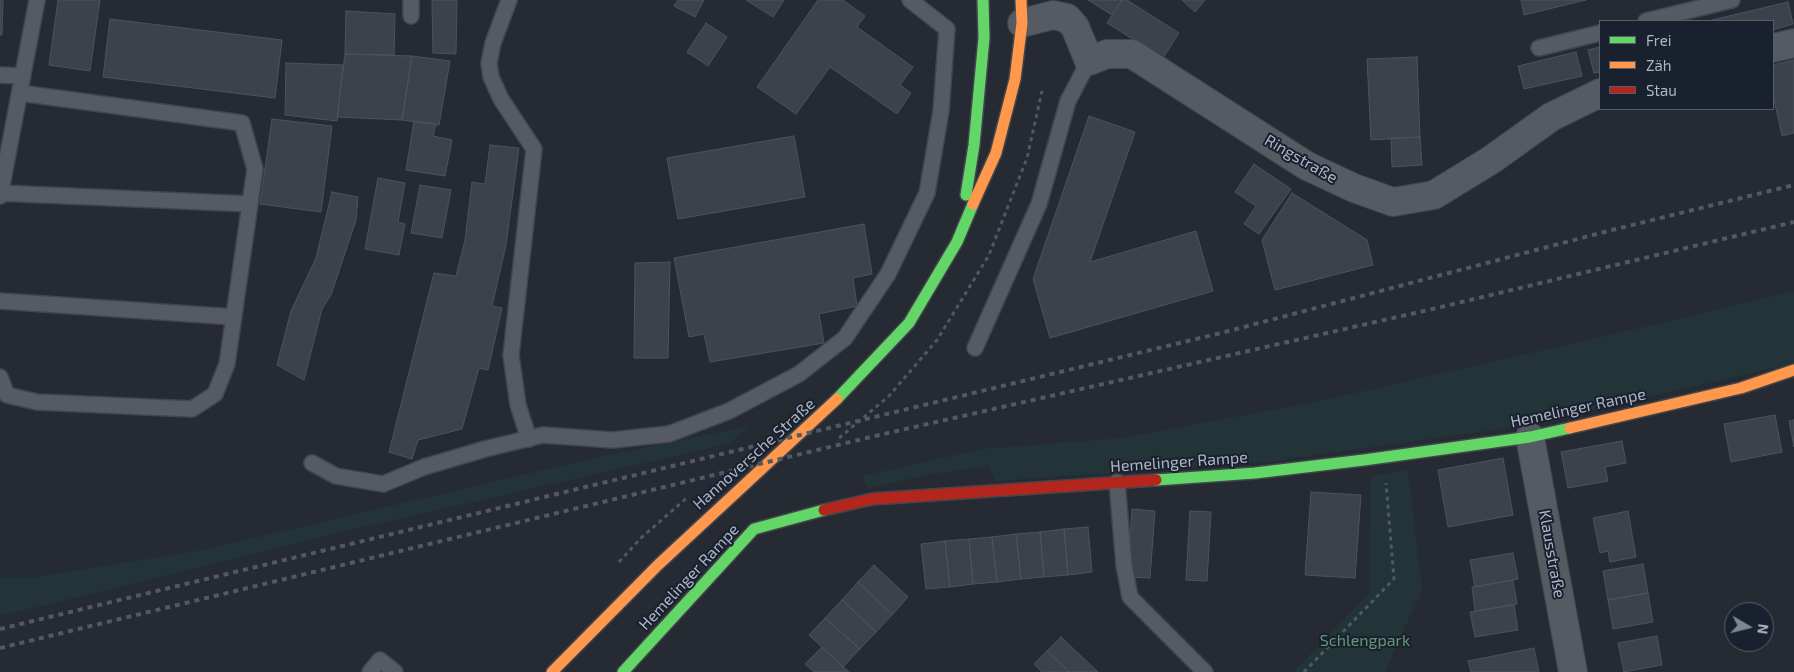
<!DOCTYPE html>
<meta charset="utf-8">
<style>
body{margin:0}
#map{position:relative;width:1794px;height:672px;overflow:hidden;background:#262a33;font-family:"Exo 2",sans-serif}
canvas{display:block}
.legend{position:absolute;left:1599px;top:20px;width:175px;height:90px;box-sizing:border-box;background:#19212e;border:1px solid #555d6b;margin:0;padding:6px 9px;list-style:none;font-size:15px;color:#aeb6c6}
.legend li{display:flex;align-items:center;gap:10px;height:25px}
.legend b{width:25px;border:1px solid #555d6b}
.north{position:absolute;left:1724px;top:602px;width:50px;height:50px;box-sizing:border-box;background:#19212e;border:1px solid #555d6b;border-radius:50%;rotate:98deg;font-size:14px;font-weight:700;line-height:20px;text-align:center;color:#aeb6c6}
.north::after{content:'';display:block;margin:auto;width:18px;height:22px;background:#7e8593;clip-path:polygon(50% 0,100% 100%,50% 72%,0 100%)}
</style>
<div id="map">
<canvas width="1794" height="672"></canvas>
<ul class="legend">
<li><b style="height:6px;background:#63d668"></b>Frei</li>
<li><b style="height:6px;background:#ff974d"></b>Zäh</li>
<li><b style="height:6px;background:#b3261e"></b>Stau</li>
</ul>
<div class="north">N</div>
</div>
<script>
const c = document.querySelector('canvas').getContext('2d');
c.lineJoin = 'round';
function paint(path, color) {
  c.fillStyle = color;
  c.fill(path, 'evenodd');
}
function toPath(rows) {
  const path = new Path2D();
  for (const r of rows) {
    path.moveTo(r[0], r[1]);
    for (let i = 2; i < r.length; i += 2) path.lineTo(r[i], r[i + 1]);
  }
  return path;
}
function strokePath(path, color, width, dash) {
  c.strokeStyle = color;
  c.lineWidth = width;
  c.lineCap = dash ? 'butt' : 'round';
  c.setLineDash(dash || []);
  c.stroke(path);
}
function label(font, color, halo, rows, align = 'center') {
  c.font = font + ' "Exo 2",sans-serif';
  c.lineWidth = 4;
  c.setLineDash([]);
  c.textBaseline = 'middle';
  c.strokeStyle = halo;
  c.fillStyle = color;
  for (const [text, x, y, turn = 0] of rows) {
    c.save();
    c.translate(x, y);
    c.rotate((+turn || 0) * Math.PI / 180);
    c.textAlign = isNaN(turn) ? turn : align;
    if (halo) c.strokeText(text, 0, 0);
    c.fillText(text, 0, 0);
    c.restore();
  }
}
const green = toPath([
 [1794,291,1794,363,1529,425,1267,462,995,481,989,466,925,475,868,489,862,476,982,449,1122,438,1325,400,1627,331],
 [749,426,728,444,363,527,0,616,0,577,37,577,203,550,590,459],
 [1408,470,1422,590,1385,672,1293,672,1369,593,1371,476]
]);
const building = toPath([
 [0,0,3,0,2,35,0,35,0,0],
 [58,0,100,0,90,71,49,65,58,0],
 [432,0,457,0,456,54,433,53,432,0],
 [678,0,704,0,695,17,674,6,678,0],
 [746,0,784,0,773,17,746,0],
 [818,0,843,0,865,16,857,27,913,67,900,85,911,93,897,114,830,67,796,114,757,87,818,0],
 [1088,0,1122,0,1112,15,1088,0],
 [1122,0,1127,0,1179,33,1163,58,1107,23,1122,0],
 [1182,0,1205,0,1195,12,1182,0],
 [1521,0,1586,0,1524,15,1521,0],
 [1788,2,1793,24,1773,30,1773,21,1708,21,1788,2],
 [346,11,395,14,394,55,345,54,346,11],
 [110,19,282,40,275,98,103,77,110,19],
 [706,23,727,37,708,66,687,52,706,23],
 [1600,47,1600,72,1594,73,1588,50,1600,47],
 [1576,52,1582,76,1524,89,1518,66,1576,52],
 [345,54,412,56,402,120,337,117,345,54],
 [412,56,450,61,439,125,402,120,412,56],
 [1417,57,1420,137,1371,140,1367,59,1417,57],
 [1794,60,1794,133,1782,136,1773,95,1773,65,1794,60],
 [286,63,343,65,337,121,285,115,286,63],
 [1089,116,1135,132,1090,262,1196,231,1213,291,1050,338,1033,279,1089,116],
 [272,119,332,126,321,212,260,204,272,119],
 [414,121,436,124,433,136,452,140,445,176,406,170,414,121],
 [794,136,805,197,678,219,667,158,794,136],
 [1420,137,1422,165,1392,167,1391,138,1420,137],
 [490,145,519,148,506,245,492,306,502,308,488,370,479,368,462,429,418,440,412,459,389,452,434,273,456,276,465,240,472,182,485,184,490,145],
 [1254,164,1291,189,1259,234,1244,224,1256,206,1235,192,1254,164],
 [378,178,405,183,398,222,405,224,399,255,365,249,378,178],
 [420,185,451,190,442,238,411,233,420,185],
 [332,192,358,197,356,220,331,295,322,309,304,380,277,365,291,311,316,258,332,192],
 [1292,193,1367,240,1373,265,1275,290,1262,240,1292,193],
 [864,224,872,274,853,278,857,306,819,314,824,343,710,362,704,334,689,337,674,258,864,224],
 [670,262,668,358,634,358,635,263,670,262],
 [1775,415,1782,452,1731,462,1724,424,1775,415],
 [1794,420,1794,447,1789,421,1794,420],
 [1622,441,1626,463,1605,467,1608,481,1568,488,1561,452,1622,441],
 [1503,458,1513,515,1448,527,1438,470,1503,458],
 [1311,492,1361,495,1355,578,1305,575,1311,492],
 [1132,509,1155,511,1150,578,1128,577,1132,509],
 [1190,511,1211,512,1207,581,1186,580,1190,511],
 [1628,511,1636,557,1610,562,1608,551,1600,553,1593,518,1628,511],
 [1088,527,1092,572,1068,575,1064,529,1088,527],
 [1064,529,1068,575,1044,577,1040,532,1064,529],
 [1040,532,1044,577,1021,579,1016,534,1040,532],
 [1016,534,1021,579,997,582,992,537,1016,534],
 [992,537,997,582,973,584,969,539,992,537],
 [969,539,973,584,950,587,945,541,969,539],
 [945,541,950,587,926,589,921,544,945,541],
 [1513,553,1518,579,1475,587,1470,560,1513,553],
 [1643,564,1648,593,1608,600,1603,571,1643,564],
 [874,565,908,597,892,615,858,582,874,565],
 [1513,580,1517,604,1475,611,1472,587,1513,580],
 [858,582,892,615,876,632,842,600,858,582],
 [1648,593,1653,622,1613,629,1608,600,1648,593],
 [842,600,876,632,860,649,825,618,842,600],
 [1514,605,1518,630,1475,637,1470,612,1514,605],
 [825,618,860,649,843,667,809,635,825,618],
 [1657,636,1662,665,1624,672,1618,643,1657,636],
 [1061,637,1098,672,1069,672,1047,651,1061,637],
 [822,647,843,667,849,672,814,672,805,664,822,647],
 [1534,648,1539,672,1471,672,1468,661,1534,648],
 [1047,651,1069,672,1042,672,1034,664,1047,651]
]);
const path = toPath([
 [839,438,889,396,937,340,989,255,1027,158,1042,91],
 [619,562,641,538,689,496],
 [1304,672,1394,579,1386,483]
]);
const lane = toPath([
 [411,0,411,16],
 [509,0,493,43,489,63,491,77,501,99,534,149,511,355,518,405,529,439],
 [1646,21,1732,0],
 [1539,48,1600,33],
 [0,75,23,76],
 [0,193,250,204],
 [0,196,37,0],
 [0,301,234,317],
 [975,348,1039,204,1068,101,1089,61],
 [0,377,7,395,37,402,192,409,215,394,227,364,255,169,242,123,20,93],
 [312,463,336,476,383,484,424,467,485,449,543,435,613,440,669,434,729,411,799,374,845,338,888,274,927,193,941,111,947,29,910,0],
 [1117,482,1124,565,1130,597,1205,672],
 [370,672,380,660,395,672]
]);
const street = toPath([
 [1022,23,1053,15,1067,18,1075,27,1089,61,1107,54,1132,54,1307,166,1354,188,1393,202,1434,195,1491,160,1551,117,1600,93],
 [1773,48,1794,43],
 [1530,437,1573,672]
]);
const fast = toPath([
 [966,195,974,145,984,38,983,0],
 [837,399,909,323,957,242,973,204],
 [1156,480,1255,473,1364,460,1530,437,1570,428],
 [623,672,754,529,824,510]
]);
const slow = toPath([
 [973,204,996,153,1015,79,1022,23,1021,0],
 [1570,428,1741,388,1794,370],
 [552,672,658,565,837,399]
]);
const jam = toPath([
 [824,510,872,499,1156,480]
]);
const rail = toPath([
 [0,629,1221,333,1612,230,1794,185],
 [0,648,875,436,1437,308,1794,222]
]);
const streetNames = [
 ["Ringstraße",1301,159,30],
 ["Hemelinger Rampe",1578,408,-12],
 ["Hannoversche Straße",754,454,-42],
 ["Hemelinger Rampe",1179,462,-4],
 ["Klausstraße",1552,554,80],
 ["Hemelinger Rampe",689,577,-47]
];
const parkNames = [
 ["Schlengpark",1365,641]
];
paint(green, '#233439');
paint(building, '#3d414a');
strokePath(building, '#4d525c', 1);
strokePath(lane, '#42454c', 18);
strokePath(street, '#42454c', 30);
strokePath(fast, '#42454c', 14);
strokePath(slow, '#42454c', 14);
strokePath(jam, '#42454c', 14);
strokePath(path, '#53585f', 3, [4, 4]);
strokePath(lane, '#565a62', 15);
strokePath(street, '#565a62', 28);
strokePath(fast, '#63d668', 11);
strokePath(slow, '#ff974d', 11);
strokePath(jam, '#b3261e', 11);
strokePath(rail, '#54585f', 4, [5, 5]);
label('16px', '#aeb6c6', '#19212e', streetNames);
label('16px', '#649873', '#19212e', parkNames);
</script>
